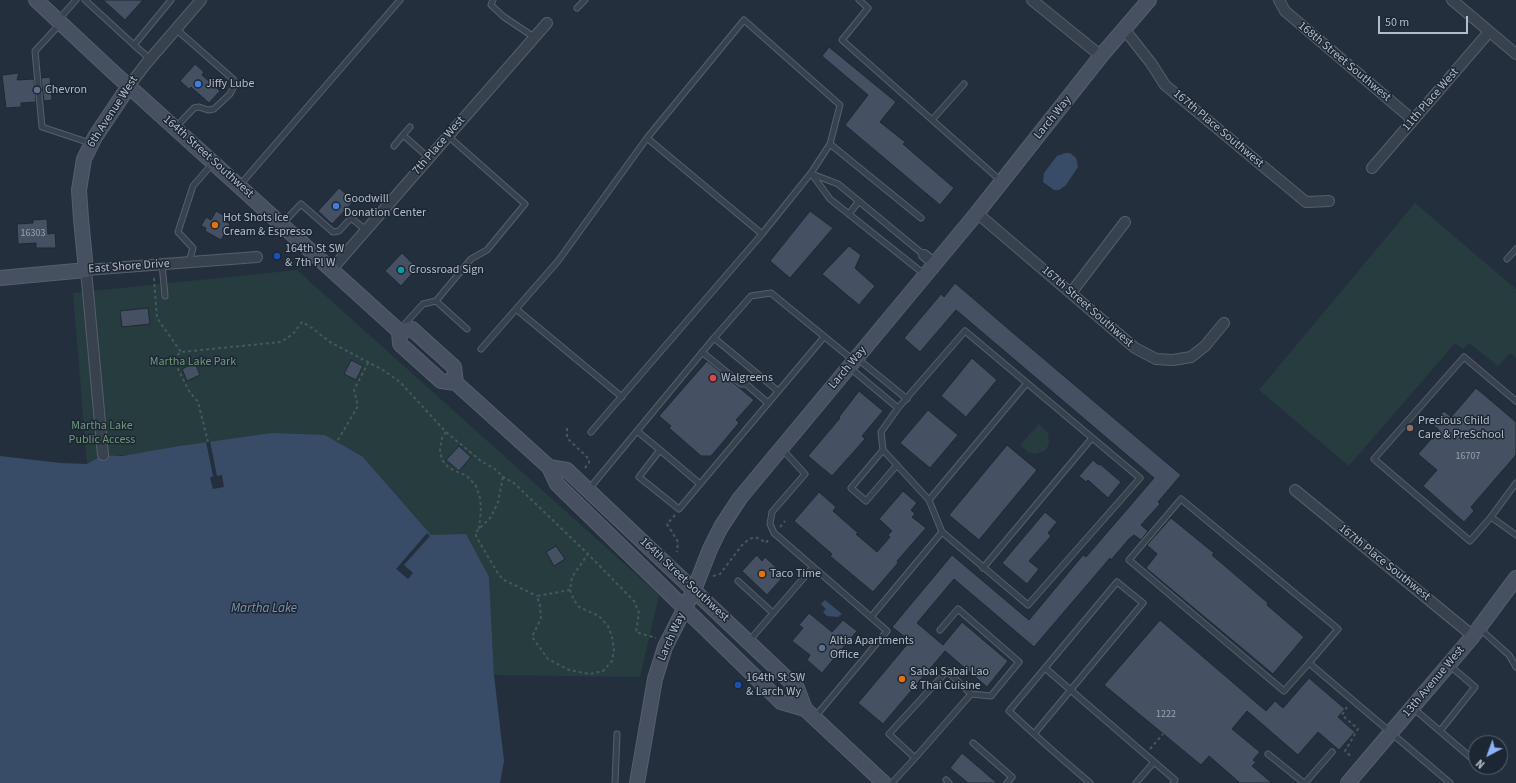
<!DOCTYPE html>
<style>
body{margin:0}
#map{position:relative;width:1516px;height:783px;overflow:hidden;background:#242f3e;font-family:"Source Sans 3",sans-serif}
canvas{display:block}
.north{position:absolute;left:1468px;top:735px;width:40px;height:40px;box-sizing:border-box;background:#1d2633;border:1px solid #59626f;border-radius:50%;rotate:221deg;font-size:11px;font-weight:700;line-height:16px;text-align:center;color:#b4bcc9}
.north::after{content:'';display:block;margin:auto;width:14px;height:18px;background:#8ab4f8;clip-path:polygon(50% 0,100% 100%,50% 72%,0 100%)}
.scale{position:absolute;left:1378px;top:16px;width:90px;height:18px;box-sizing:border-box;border:2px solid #b4bcc9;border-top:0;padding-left:5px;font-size:12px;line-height:14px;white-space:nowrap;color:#b4bcc9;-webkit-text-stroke:3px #1d2633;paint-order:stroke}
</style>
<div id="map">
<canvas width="1516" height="783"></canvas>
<div class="north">N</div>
<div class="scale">50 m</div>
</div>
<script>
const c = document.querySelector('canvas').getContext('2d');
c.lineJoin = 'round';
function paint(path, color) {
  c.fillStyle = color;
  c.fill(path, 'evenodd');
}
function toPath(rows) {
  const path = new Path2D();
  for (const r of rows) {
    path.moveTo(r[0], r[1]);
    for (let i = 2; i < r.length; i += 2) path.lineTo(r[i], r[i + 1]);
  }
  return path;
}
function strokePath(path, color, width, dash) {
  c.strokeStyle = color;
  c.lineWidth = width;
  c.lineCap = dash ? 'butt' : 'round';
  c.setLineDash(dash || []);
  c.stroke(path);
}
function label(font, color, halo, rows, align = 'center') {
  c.font = font + ' "Source Sans 3",sans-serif';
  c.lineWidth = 3;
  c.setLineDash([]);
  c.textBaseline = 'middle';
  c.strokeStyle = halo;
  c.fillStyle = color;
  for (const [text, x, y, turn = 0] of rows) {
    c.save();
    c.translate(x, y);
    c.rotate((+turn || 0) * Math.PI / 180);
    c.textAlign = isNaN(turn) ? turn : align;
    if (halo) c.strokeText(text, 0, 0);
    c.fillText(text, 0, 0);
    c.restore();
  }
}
const green = toPath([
 [1415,203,1516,289,1516,358,1510,353,1498,366,1469,343,1463,349,1455,343,1349,466,1259,390],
 [297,270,659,595,640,677,494,675,489,577,431,535,363,457,103,455,87,464,73,293],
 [1039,424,1048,433,1049,443,1047,448,1044,451,1035,454,1028,452,1020,445]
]);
const water = toPath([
 [1065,153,1070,153,1076,158,1078,167,1066,185,1059,190,1054,190,1043,182,1044,173,1057,156],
 [272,433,325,435,363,457,431,535,466,534,489,577,494,675,504,761,500,783,0,783,0,456,60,463,87,464,103,455,122,456,180,446],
 [825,600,842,614,838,617,827,616,823,612,826,609,821,604]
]);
const pier = toPath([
 [210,441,217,476,222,475,224,487,213,489,210,478,213,476,206,442],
 [427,533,430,536,404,565,413,573,408,579,396,569]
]);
const building = toPath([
 [103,0,143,0,125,20,103,0],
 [829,47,896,102,880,122,905,142,903,144,954,188,940,205,845,125,868,95,822,56,829,47],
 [195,64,204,72,202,75,220,91,209,103,191,87,189,89,180,81,195,64],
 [19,73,17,80,34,79,36,102,21,103,21,107,6,108,2,75,19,73],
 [50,77,52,100,44,101,41,78,50,77],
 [339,188,354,201,332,224,318,211,339,188],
 [216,211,227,217,225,221,230,224,221,240,205,231,206,228,201,226,206,217,211,220,216,211],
 [810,211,833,228,790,278,770,261,810,211],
 [47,219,48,234,55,233,56,248,36,248,36,243,18,244,17,224,33,223,33,220,47,219],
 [849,246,861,255,855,268,875,286,859,305,822,274,849,246],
 [402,253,417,268,401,286,385,271,402,253],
 [955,283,1019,338,1181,475,1158,502,1160,504,1141,525,1148,531,1141,540,1134,535,1129,539,1111,560,1110,558,1034,647,954,579,917,623,943,645,962,622,1008,661,987,687,945,651,883,724,858,703,910,641,892,627,952,555,1029,620,1083,555,1086,557,1154,478,956,310,920,352,904,338,941,294,944,297,955,283],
 [148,308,150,324,122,327,120,311,148,308],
 [972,358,997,380,966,417,941,396,972,358],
 [351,360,363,366,356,380,344,374,351,360],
 [707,361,754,400,736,420,739,423,711,456,701,456,669,428,671,426,659,416,707,361],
 [195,363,200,375,187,381,182,369,195,363],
 [1476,388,1516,422,1516,455,1471,507,1474,511,1464,522,1423,486,1437,470,1418,454,1439,430,1432,424,1444,411,1451,417,1476,388],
 [859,391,883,411,862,436,865,439,832,476,808,456,840,418,839,417,859,391],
 [928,410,958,435,930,468,900,443,928,410],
 [1007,445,1037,470,979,540,949,515,1007,445],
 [459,446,471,457,459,471,446,460,459,446],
 [1093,460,1099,465,1100,464,1121,482,1108,498,1088,480,1086,482,1079,476,1093,460],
 [903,491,917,503,911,510,915,514,912,517,926,528,897,561,898,563,873,592,830,556,832,554,794,521,819,492,836,507,833,511,858,533,856,534,877,552,890,537,888,535,892,531,879,519,903,491],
 [1045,512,1057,522,1048,533,1051,536,1029,561,1039,569,1027,584,1002,563,1045,512],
 [1171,518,1214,553,1212,555,1268,603,1267,605,1304,637,1273,674,1146,568,1157,554,1147,545,1171,518],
 [556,546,565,559,554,566,546,552,556,546],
 [757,555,762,561,765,557,781,572,779,575,782,578,767,595,742,571,757,555],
 [809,613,832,632,843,620,857,631,822,673,807,660,810,655,792,641,803,628,799,625,809,613],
 [1160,620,1266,711,1275,701,1283,708,1309,678,1345,709,1338,717,1355,732,1339,750,1318,732,1298,755,1247,711,1232,729,1260,752,1253,760,1256,762,1252,766,1272,783,1240,783,1209,756,1201,765,1104,685,1160,620],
 [962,753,997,783,968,783,950,768,962,753]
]);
const path = toPath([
 [154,278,157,318,181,352],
 [567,428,567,438,589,459,589,463,584,469],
 [446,432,442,438,440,450,442,460,449,468,467,476,476,486,480,498,481,510,479,529],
 [338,440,358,406,354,390,368,363],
 [208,442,198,402,189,391,174,361,176,356,181,352,281,342,293,334,302,322,312,328,330,342,383,370,400,382,446,432,481,461,495,469,503,477,514,483,588,554,634,601,639,613,636,632,656,638],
 [503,477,498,502,491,517,475,533,477,538,499,575,504,580,537,596],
 [675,515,667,524,678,542,677,552],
 [780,527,785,521],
 [713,576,720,574,743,544,748,540,754,537,760,539,766,543,768,540],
 [570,590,537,596,540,606,541,618,532,637,548,659,569,670,590,674,603,671,612,661,614,650,612,637,608,626,599,616,579,607,574,600,570,590,572,577,588,554],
 [1347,707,1342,715,1358,729,1345,751,1352,757],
 [1150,749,1163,734]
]);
const lane = toPath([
 [85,0,134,45],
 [493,0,491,5,504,17,534,37],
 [859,0,868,8,842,40,1001,181],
 [577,8,585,0],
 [58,20,76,0],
 [60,24,35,51,42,127,90,143],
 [150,59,134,45,171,0],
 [932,120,964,84],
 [176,127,194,108,199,107,208,110,214,109,230,94,234,86,234,80,176,29],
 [403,135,410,127],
 [647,138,744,20,840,105,830,144,921,218],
 [394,146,403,135,429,158],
 [811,173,830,199,924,274],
 [812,174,838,184,924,255],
 [240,185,400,0],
 [849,214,859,201],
 [282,224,301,204,333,232,339,231,351,218,366,230],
 [1507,259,1516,249],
 [189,262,193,248,178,232,193,186,213,163],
 [162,264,165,296],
 [436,301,471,259,487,250,525,204,448,136],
 [516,309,558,261,647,138,762,234],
 [402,327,423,304,436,301,467,329],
 [965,331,1140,478,1028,605,942,532,929,500,883,450,881,432,898,408,965,331],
 [714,338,778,391],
 [481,349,516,309,622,397],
 [702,352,741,384,746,384,768,403],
 [858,359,907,399],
 [849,367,898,408],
 [1516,401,1464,357,1374,459,1470,541,1491,517,1516,483],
 [637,431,660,450,639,477,679,509,824,337],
 [591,432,762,234,811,173,830,144],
 [782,449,805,474,772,512,770,524,774,533,887,631,815,717],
 [660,450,700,484],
 [883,450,851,488,866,501,897,465],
 [589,489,714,338,751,296,771,293,853,360],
 [1181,499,1338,629,1309,663,1284,691,1129,560,1181,499],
 [929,500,1027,383],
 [1491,517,1516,535],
 [983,568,1092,438],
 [738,581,773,613],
 [871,617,942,532],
 [1479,628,1509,655,1516,667],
 [940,630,958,609,1019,662,991,696,971,694],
 [749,641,813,567],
 [1309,663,1450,783],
 [1045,668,1175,780,1173,783],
 [1413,708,1476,762],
 [1440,731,1475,687,1449,665],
 [1034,734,1143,603,1117,582,1009,711,1034,734,1061,758,1090,783],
 [973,743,1012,777,1007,783],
 [1268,754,1304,783],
 [1482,767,1484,768],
 [946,780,949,783],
 [615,783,617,734],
 [892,783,903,771,915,758,971,694,947,671,889,734,915,758],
 [1136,783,1154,762],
 [1305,783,1332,752]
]);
const street = toPath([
 [1032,0,1101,56],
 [1279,0,1285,11,1413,120],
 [1452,0,1516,54],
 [1124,29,1151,63,1165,85,1306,202,1329,201],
 [129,86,145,65,201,0],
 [1372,168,1489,32],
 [977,213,1135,348,1156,359,1173,360,1191,357,1205,346,1224,323],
 [924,255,935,264],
 [332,269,547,23],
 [1071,293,1125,222],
 [103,455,86,270,257,257],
 [1295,490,1473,636]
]);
const secondary = toPath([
 [36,0,113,72,399,331,400,344,441,381,456,383,549,467,557,484,781,702,805,709,884,783],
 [0,278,86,270,81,219,79,190,84,159,95,137,129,86],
 [399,331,412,329,454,367,456,383],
 [549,467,567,470,588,490,797,688,805,709],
 [637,783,655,679,665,647,694,590,710,549,721,527,740,498,977,213,1101,56,1149,0],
 [1348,783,1473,636,1516,578]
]);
const markers = [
 [198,84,4,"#3f7fe0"],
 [37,90,4,"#5c6f8a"],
 [336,206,4,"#3f7fe0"],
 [215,225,4,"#e8710a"],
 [277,256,4,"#1a4fb4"],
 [401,270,4,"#0f9aa8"],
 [713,378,4,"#e0444e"],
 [1410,428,4,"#8d6e63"],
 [762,574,4,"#e8710a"],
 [822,648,4,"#5c6f8a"],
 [902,679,4,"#e8710a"],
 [738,685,4,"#1a4fb4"]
];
const numberNames = [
 ["16303",33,234],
 ["16707",1468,457],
 ["1222",1166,715]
];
const streetNames = [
 ["168th Street Southwest",1344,62,40],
 ["11th Place West",1431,100,-49],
 ["6th Avenue West",113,112,-57],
 ["Larch Way",1053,118,-51],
 ["167th Place Southwest",1218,129,40],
 ["7th Place West",439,146,-49],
 ["164th Street Southwest",208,157,42],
 ["East Shore Drive",129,267,-4],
 ["167th Street Southwest",1087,307,41],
 ["Larch Way",848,368,-50],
 ["167th Place Southwest",1384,563,39],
 ["164th Street Southwest",684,580,43],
 ["Larch Way",672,637,-66],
 ["13th Avenue West",1434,682,-50]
];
const poiNames = [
 ["Jiffy Lube",206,84],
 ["Chevron",45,90],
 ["Goodwill",344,199],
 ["Donation Center",344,213],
 ["Hot Shots Ice",223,218],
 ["Cream & Espresso",223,232],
 ["164th St SW",285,249],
 ["& 7th Pl W",285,263],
 ["Crossroad Sign",409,270],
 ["Walgreens",721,378],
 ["Precious Child",1418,421],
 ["Care & PreSchool",1418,435],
 ["Taco Time",770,574],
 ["Altia Apartments",830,641],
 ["Office",830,655],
 ["Sabai Sabai Lao",910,672],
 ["& Thai Cuisine",910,686],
 ["164th St SW",746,678],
 ["& Larch Wy",746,692]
];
const parkNames = [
 ["Martha Lake Park",193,362],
 ["Martha Lake",102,426],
 ["Public Access",102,440]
];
const waterNames = [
 ["Martha Lake",264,609]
];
paint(green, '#263c3f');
paint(water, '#394c67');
paint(pier, '#242f3e');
paint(building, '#455162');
strokePath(building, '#1f2835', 1);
strokePath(lane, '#565f6c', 7);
strokePath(street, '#565f6c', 12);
strokePath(secondary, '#565f6c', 16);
strokePath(path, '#44595c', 2, [3, 3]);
strokePath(lane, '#38414e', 5);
strokePath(street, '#38414e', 10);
strokePath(secondary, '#465061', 14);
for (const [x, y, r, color] of markers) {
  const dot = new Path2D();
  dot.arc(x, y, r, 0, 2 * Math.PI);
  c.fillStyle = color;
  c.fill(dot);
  strokePath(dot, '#1d2633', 1.5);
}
label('10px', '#98a1af', null, numberNames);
label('12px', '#b4bcc9', '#1d2633', streetNames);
label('12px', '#b4bcc9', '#1d2633', poiNames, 'left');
label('12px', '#6b9a76', '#1d2633', parkNames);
label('italic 13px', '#7c92b1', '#1d2633', waterNames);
</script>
